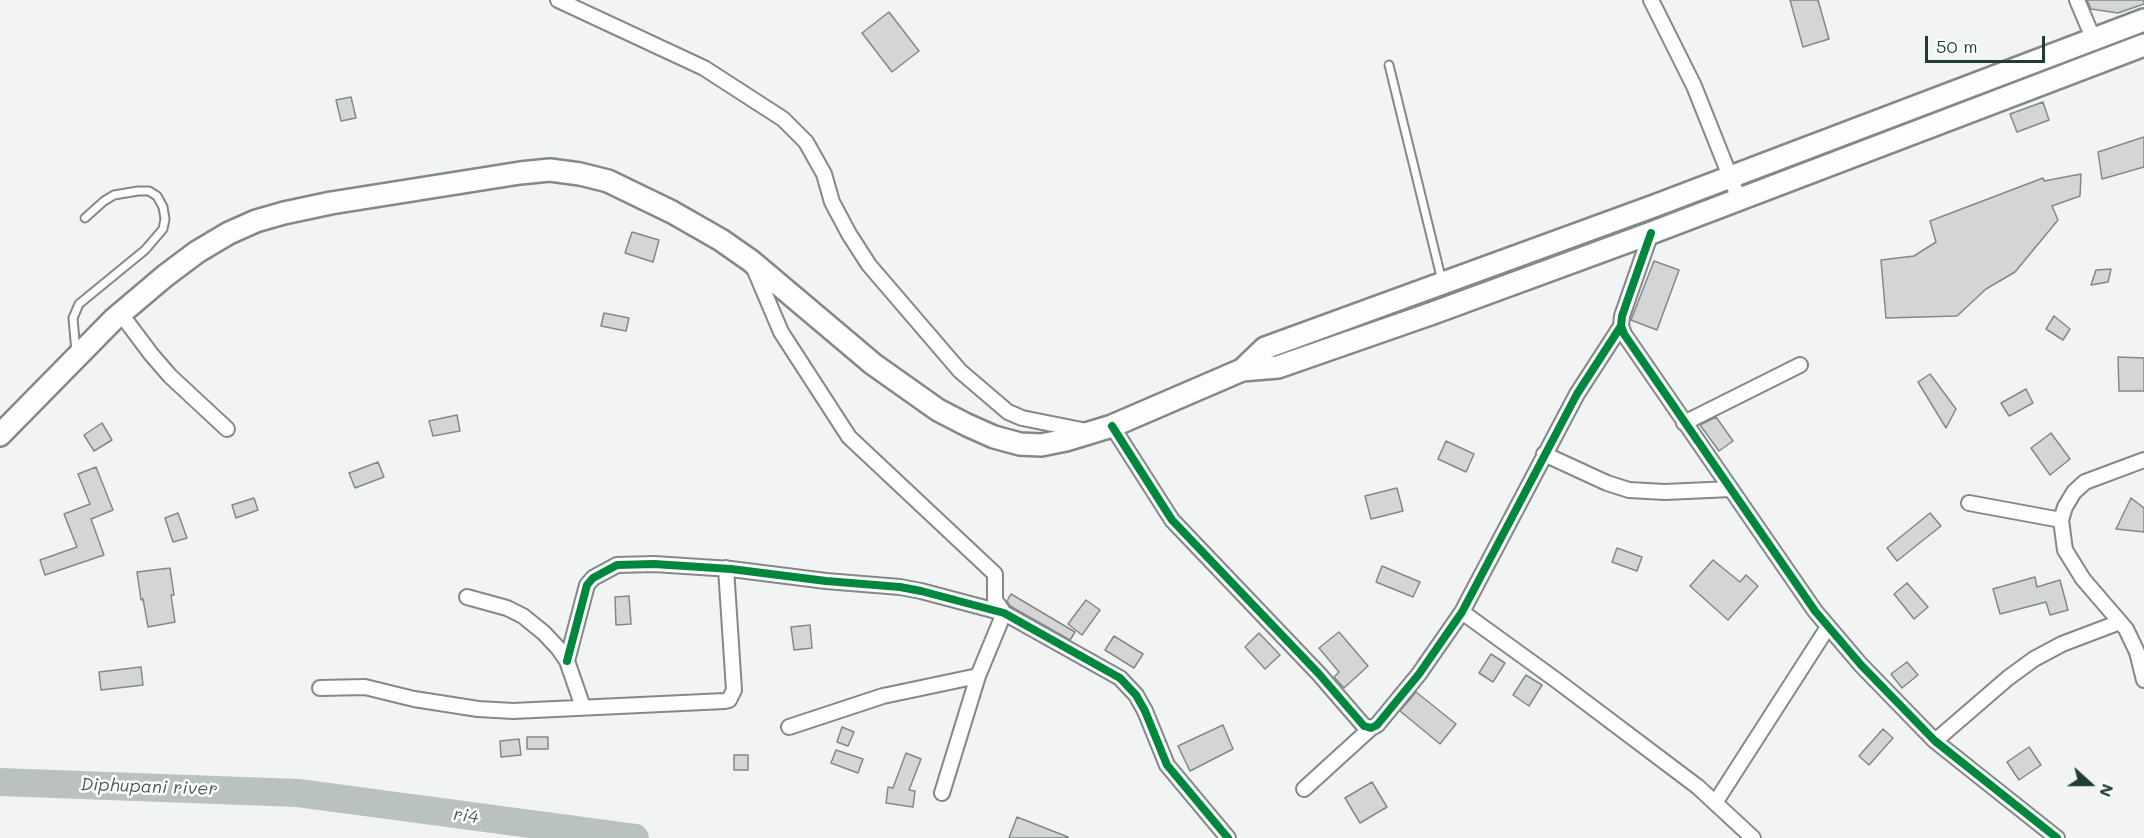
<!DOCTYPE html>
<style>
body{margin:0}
#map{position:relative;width:2144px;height:838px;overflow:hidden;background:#f2f3f3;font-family:Mali,sans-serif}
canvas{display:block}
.north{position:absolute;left:2060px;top:754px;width:60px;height:60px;-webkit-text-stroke:4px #fff;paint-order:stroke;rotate:111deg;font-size:16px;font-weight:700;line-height:24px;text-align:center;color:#1f3d34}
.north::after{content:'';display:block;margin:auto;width:21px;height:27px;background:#1f3d34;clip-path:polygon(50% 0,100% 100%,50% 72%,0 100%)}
.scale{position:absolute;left:1925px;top:36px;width:120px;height:27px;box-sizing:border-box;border:3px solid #1f3d34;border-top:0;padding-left:8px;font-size:18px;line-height:21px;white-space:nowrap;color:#1f3d34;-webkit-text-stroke:4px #fff;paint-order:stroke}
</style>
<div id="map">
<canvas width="2144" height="838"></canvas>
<div class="north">N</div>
<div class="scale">50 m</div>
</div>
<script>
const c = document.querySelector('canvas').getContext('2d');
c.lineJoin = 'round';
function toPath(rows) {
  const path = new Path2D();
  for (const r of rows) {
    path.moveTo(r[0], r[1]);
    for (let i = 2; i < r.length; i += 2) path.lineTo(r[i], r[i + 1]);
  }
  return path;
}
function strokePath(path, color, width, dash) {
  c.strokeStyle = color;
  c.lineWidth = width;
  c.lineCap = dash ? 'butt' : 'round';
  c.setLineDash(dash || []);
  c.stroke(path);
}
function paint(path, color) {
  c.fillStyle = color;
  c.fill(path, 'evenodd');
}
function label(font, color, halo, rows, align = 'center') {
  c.font = font + ' Mali,sans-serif';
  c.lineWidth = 5;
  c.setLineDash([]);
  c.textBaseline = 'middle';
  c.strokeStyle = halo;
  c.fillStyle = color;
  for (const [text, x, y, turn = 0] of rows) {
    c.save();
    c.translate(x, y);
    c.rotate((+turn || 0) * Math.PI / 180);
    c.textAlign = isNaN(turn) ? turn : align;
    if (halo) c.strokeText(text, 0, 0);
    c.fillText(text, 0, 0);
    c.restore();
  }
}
const river = toPath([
 [0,782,298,793,635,838]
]);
const building = toPath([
 [1790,0,1818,0,1829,39,1803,47,1790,0],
 [2087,0,2144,0,2144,4,2118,13,2091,9,2087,0],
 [889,12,919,51,892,72,862,33,889,12],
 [351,97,356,118,341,121,336,100,351,97],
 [2043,102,2049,120,2017,132,2010,114,2043,102],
 [2144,137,2144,167,2102,179,2098,152,2144,137],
 [2081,174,2080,196,2052,206,2058,220,2015,272,1986,289,1957,316,1886,318,1881,260,1914,256,1936,242,1930,221,2043,178,2044,181,2081,174],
 [632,232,659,240,653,262,625,253,632,232],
 [1654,261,1679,270,1657,330,1631,320,1654,261],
 [2111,269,2108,282,2091,285,2096,270,2111,269],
 [604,313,629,318,626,331,601,326,604,313],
 [2054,316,2070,329,2063,340,2046,329,2054,316],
 [2118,357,2144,358,2144,391,2119,391,2118,357],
 [1930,374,1956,409,1946,428,1918,382,1930,374],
 [2026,389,2033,403,2009,416,2001,403,2026,389],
 [457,415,460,431,433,436,429,421,457,415],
 [1716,417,1733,441,1719,451,1700,425,1716,417],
 [102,423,112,440,94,451,84,435,102,423],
 [2051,433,2070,459,2050,475,2031,448,2051,433],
 [1446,441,1474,454,1466,472,1438,459,1446,441],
 [378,462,384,477,355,488,349,473,378,462],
 [96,467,113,510,91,519,104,555,45,575,40,560,77,547,64,514,90,504,78,474,96,467],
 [1397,488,1403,511,1371,519,1365,496,1397,488],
 [254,498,258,510,236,518,232,505,254,498],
 [2131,498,2144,508,2144,532,2116,529,2131,498],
 [178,513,187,538,173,542,165,518,178,513],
 [1930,513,1941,526,1897,561,1887,548,1930,513],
 [1617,548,1642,557,1637,571,1612,562,1617,548],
 [1713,560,1740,582,1746,575,1758,586,1728,620,1690,586,1713,560],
 [1382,566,1420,582,1413,597,1376,582,1382,566],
 [170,568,174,595,171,595,175,622,148,627,143,599,141,600,137,572,170,568],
 [2035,577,2037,587,2060,580,2068,610,2050,615,2046,602,2000,614,1993,589,2035,577],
 [1907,583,1928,607,1914,619,1894,594,1907,583],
 [1011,594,1075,632,1070,640,1010,606,1007,601,1011,594],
 [629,596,631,624,616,625,615,597,629,596],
 [1086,600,1100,610,1082,635,1068,624,1086,600],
 [810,625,812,648,794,650,791,627,810,625],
 [1339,632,1368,666,1344,688,1334,677,1339,672,1319,648,1339,632],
 [1259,633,1280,655,1265,669,1245,647,1259,633],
 [1114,636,1143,654,1134,668,1105,650,1114,636],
 [1491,654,1505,663,1493,682,1479,673,1491,654],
 [1907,662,1918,675,1902,688,1891,674,1907,662],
 [141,667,143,685,101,690,99,672,141,667],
 [1526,675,1542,685,1529,706,1513,695,1526,675],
 [1416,692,1456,724,1440,744,1400,711,1416,692],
 [1223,725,1233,749,1190,771,1178,746,1223,725],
 [842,727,854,732,848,746,837,742,842,727],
 [1883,729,1893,738,1869,765,1859,756,1883,729],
 [527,737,548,737,548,749,527,749,527,737],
 [519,739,521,755,501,757,500,741,519,739],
 [2029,747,2041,765,2019,780,2007,762,2029,747],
 [836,750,863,759,858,773,831,763,836,750],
 [906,753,921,759,909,790,915,791,913,807,886,803,888,787,893,788,906,753],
 [734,755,748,755,748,770,734,770,734,755],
 [1372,782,1387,807,1360,823,1345,798,1372,782],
 [1017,817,1068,837,1067,838,1009,838,1017,817]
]);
const lane = toPath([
 [1389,65,1442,281],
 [76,352,73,318,79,304,145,250,163,229,165,219,163,207,157,196,149,191,138,191,114,195,104,201,85,218]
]);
const street = toPath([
 [558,0,704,68,783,119,806,142,824,174,832,202,849,234,869,265,960,371,1008,412,1022,418,1087,431],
 [1651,0,1694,86,1739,199],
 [2077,0,2093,38],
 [1651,233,1622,316,1621,326,1624,334,1815,611,1861,665,1935,741,2057,838],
 [753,266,781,332,849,437,995,574,995,600,1004,613,978,676,942,793],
 [121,314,151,354,170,376,227,429],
 [1684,423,1800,365],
 [1112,426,1172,520,1319,674,1364,726,1371,728,1377,725,1419,674,1462,612,1577,394,1621,326],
 [1544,454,1607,483,1629,490,1665,492,1731,489],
 [2144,460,2085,482,2074,492,2065,507,2061,520,2065,550,2083,579,2126,629,2137,652,2144,680],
 [1969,503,2061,520],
 [467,597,507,608,523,616,544,633,558,648,567,661,583,707],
 [1462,612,1556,680,1698,787,1753,838],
 [567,661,587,585,593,578,617,565,654,564,731,569,826,581,900,587,921,591,1004,613,1120,678,1136,695,1145,711,1167,765,1228,838],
 [320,688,365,687,414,699,478,709,513,711,725,701,729,700,734,690,726,568],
 [789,727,883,696,978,676],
 [1935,741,2008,678,2034,659,2062,644,2120,622],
 [1304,789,1371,728],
 [1715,803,1828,627]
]);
const primary = toPath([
 [1242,370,1265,348,1654,206,2144,20],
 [0,435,113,320,165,276,197,252,229,233,256,221,284,213,331,203,520,173,550,170,580,174,608,181,672,212,721,240,751,261,873,364,938,410,967,425,994,437,1020,444,1041,445,1066,440,1112,426,1242,370,1278,367,1433,313,1651,233,2144,45]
]);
const cycleway = toPath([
 [1651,233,1622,316,1621,326,1624,334,1815,611,1861,665,1935,741,2057,838],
 [1112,426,1172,520,1319,674,1364,726,1371,728,1377,725,1419,674,1462,612,1577,394,1621,326],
 [567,661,587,585,593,578,617,565,654,564,731,569,826,581,900,587,921,591,1004,613,1120,678,1136,695,1145,711,1167,765,1228,838]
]);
const waterNames = [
 ["Diphupani river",149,787,2],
 ["ri4",466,816,8]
];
strokePath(river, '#b9c2c0', 28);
paint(building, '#d3d6d5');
strokePath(building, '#838988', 1.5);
strokePath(lane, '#838988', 11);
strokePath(street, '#838988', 18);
strokePath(primary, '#838988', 26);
strokePath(lane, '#fdfdfd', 7);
strokePath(street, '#fdfdfd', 14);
strokePath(primary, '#fdfdfd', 21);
strokePath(cycleway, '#00873e', 8);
label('italic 18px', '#465f57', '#fff', waterNames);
</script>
